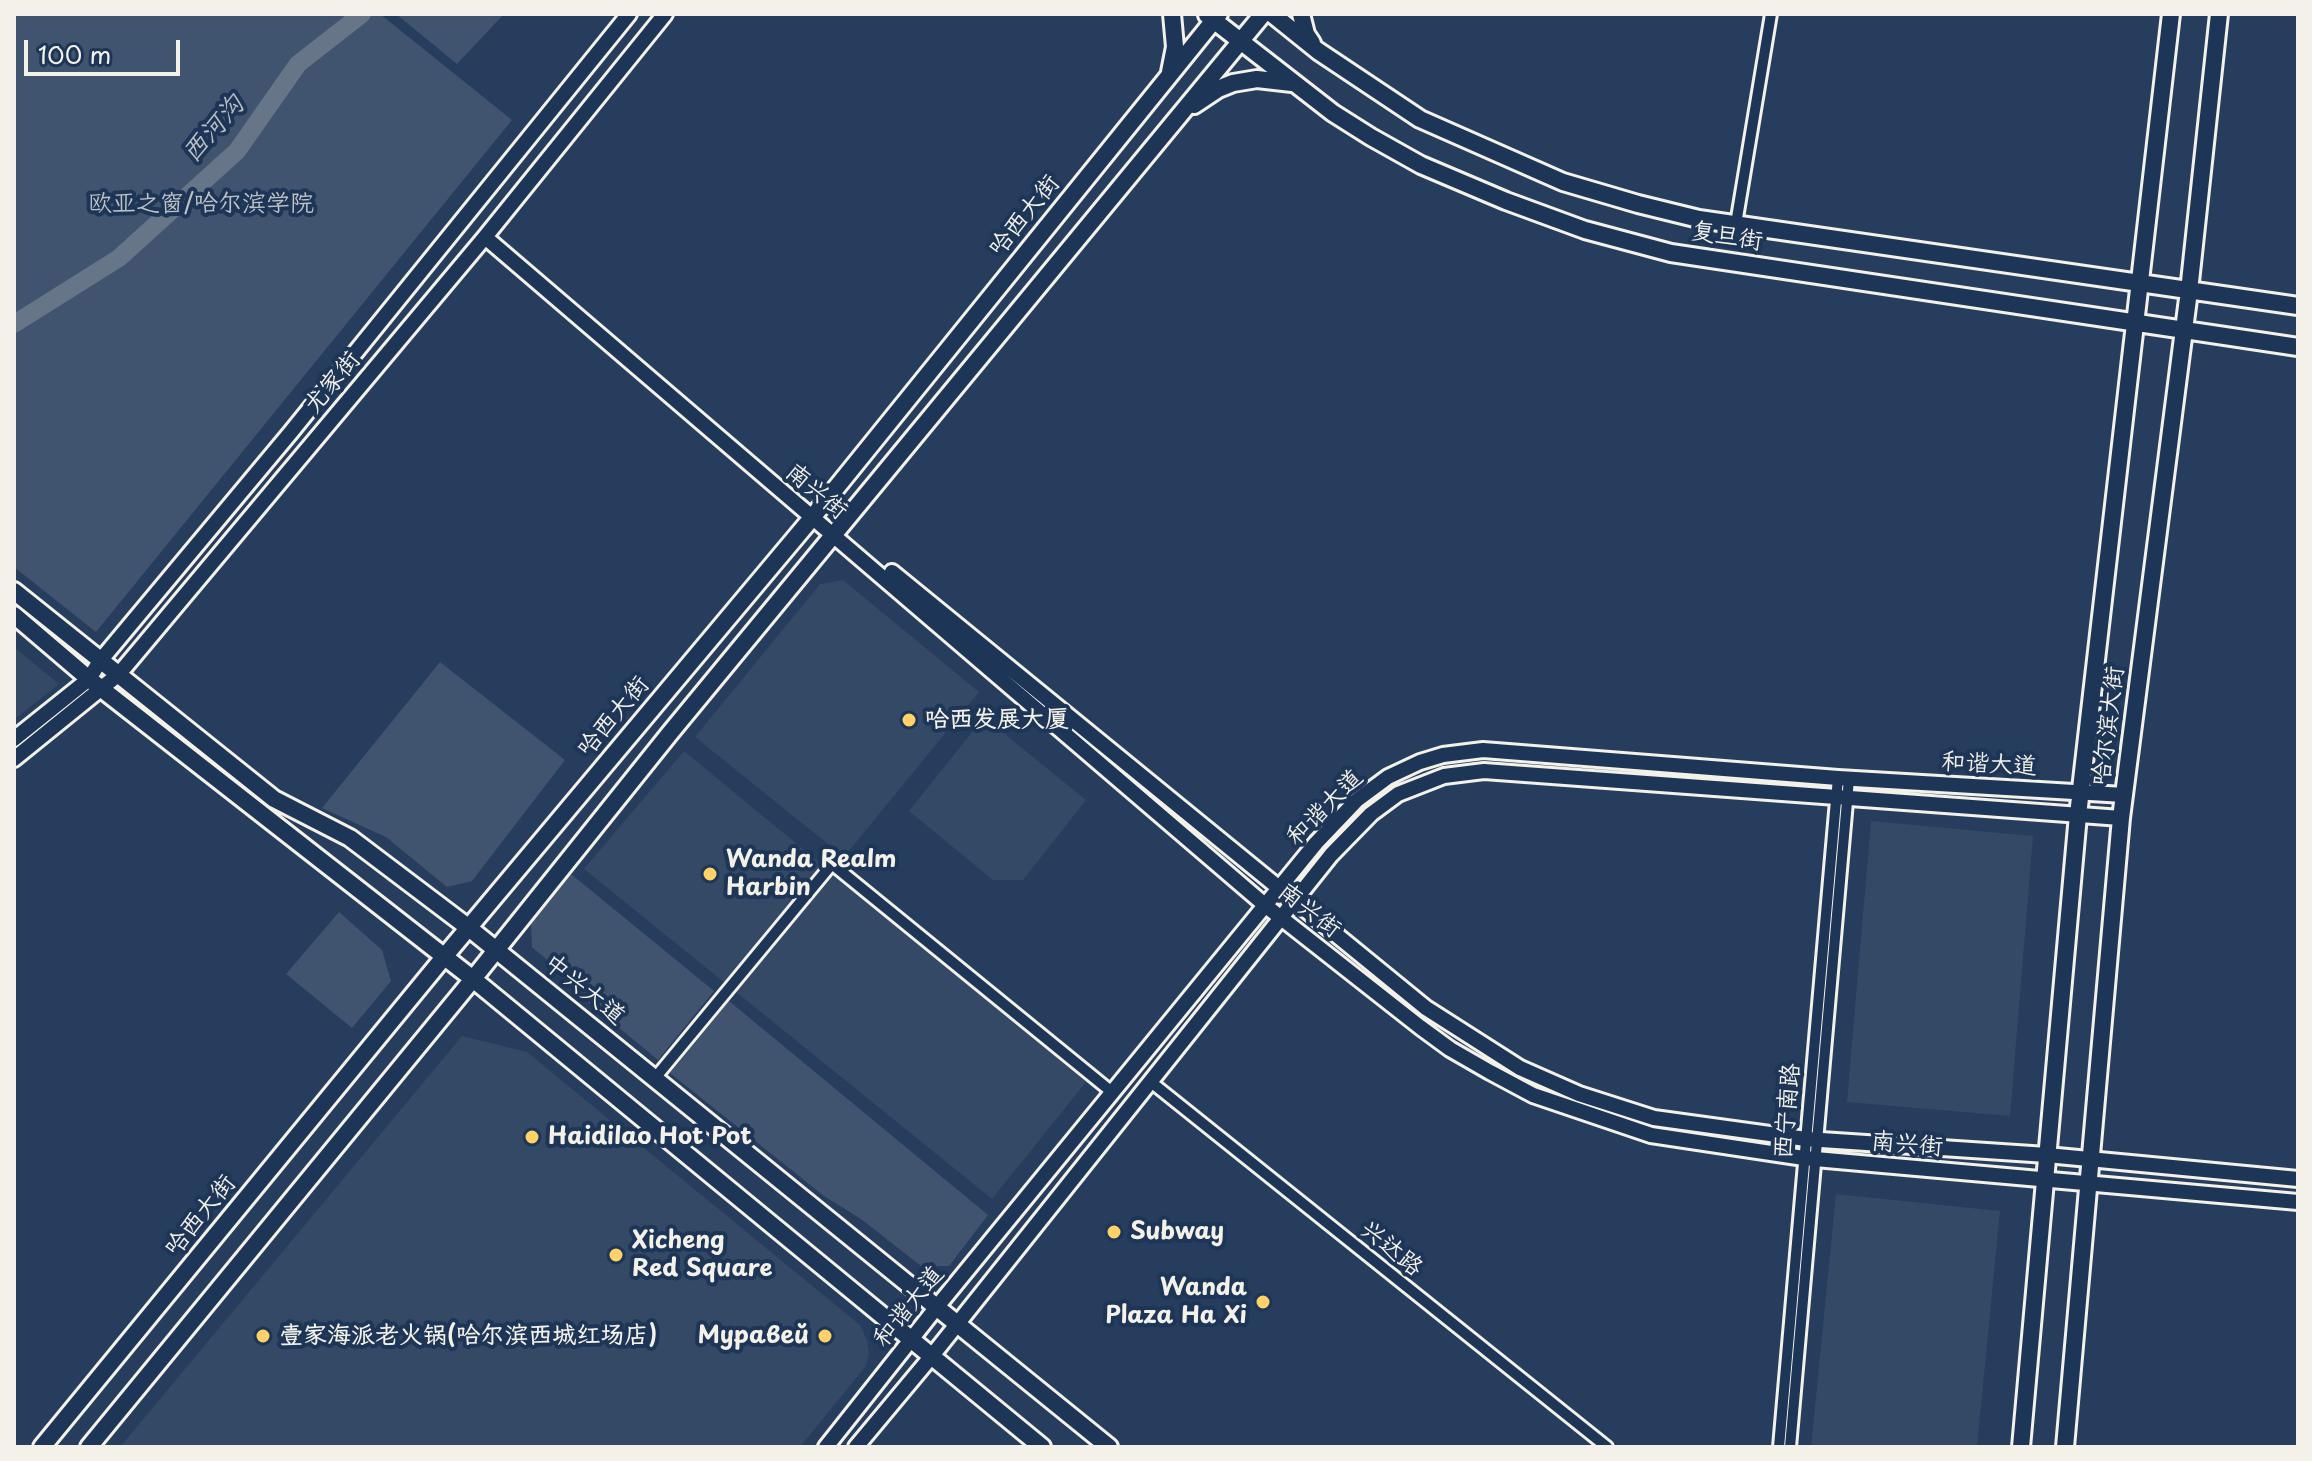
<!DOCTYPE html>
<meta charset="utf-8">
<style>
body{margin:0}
#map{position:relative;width:2312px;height:1461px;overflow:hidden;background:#263d5d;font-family:"Playpen Sans",sans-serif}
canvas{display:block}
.frame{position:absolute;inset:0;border:16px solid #f4f1e8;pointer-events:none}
.scale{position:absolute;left:24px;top:40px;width:156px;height:36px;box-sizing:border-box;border:4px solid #f4f1e8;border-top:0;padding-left:10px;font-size:24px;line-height:28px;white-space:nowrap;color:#f4f1e8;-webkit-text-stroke:6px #1d3557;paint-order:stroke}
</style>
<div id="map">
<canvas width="2312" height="1461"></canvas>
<div class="frame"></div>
<div class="scale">100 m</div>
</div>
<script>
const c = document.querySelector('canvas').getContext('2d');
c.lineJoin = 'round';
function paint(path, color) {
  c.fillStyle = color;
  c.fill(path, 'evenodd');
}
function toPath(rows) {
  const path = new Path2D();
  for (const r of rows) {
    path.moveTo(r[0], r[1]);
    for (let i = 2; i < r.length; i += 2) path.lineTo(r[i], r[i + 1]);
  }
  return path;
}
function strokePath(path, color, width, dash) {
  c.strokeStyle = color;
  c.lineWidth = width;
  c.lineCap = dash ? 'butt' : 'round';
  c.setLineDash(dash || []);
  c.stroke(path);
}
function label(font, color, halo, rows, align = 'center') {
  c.font = font + ' "Playpen Sans","LXGW WenKai TC",sans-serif';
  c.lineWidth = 8;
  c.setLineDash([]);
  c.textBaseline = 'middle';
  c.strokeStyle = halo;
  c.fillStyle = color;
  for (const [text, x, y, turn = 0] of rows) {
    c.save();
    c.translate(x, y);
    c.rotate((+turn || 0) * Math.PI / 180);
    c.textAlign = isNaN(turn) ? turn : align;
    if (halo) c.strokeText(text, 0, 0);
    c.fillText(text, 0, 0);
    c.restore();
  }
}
const built = toPath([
 [843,580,979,692,844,857,695,737,820,584],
 [14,647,59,684,14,720],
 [984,717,1086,800,1023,880,993,880,909,811],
 [684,751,1086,1082,992,1199,584,869],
 [1871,821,2033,836,2010,1116,1847,1102],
 [462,1036,527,1052,860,1325,867,1340,869,1354,866,1366,800,1447,120,1447],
 [1836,1194,2000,1211,1977,1447,1811,1447]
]);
const green = toPath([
 [14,14,380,14,512,120,96,632,14,567],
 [396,14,504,14,457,64],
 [440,662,565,760,472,881,447,887,386,837,322,808],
 [571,874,714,991,658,1060,589,1003,573,982,532,947,531,924],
 [339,912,382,950,391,981,352,1028,286,974],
 [729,1001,988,1215,949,1266,921,1266,861,1219,824,1196,670,1073]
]);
const river = toPath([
 [14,324,119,258,237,151,298,64,362,14]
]);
const street = toPath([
 [1736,224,1771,14],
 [655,1078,832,864,1113,1093],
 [1151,1082,1607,1447],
 [1779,1447,1838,778],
 [1790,1447,1849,779]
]);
const secondary = toPath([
 [485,237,1266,906,1420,1027,1450,1049,1490,1072,1533,1095,1651,1135,1804,1158,2298,1202],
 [892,572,1426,1008,1520,1068,1579,1094,1654,1118,1806,1139,2047,1155,2298,1179],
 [14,739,89,679,100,661,291,432,629,14],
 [14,759,119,674,485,237,665,14],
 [826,1447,936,1308,1316,843,1357,800,1388,777,1420,762,1443,755,1483,750,1838,778,2124,795],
 [856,1447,931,1357,1331,855,1371,814,1398,794,1444,776,1484,771,2121,818]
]);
const primary = toPath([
 [1272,14,1318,51,1420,119,1563,182,1638,204,1699,219,2298,306],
 [1301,14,1306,34,1312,43],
 [1207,15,1333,113,1371,137,1421,165,1506,201,1585,230,1671,253,2298,347],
 [1170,72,1175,47,1172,14],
 [1194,105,1218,89,1233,83,1257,79,1292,83],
 [14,591,274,799,350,838,469,928,1109,1447],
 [14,615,89,679,473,979,1042,1447],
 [42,1447,444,957,811,519,1219,14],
 [89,1447,473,979,670,733,1263,14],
 [2021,1447,2078,815,2171,14],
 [2065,1447,2121,818,2189,291,2219,14]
]);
const markers = [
 [909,720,8,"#ffd166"],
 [710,874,8,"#ffd166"],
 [532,1137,8,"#ffd166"],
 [1114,1232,8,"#ffd166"],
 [616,1255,8,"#ffd166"],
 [1263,1302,8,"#ffd166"],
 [263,1336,8,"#ffd166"],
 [825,1336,8,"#ffd166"]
];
const parkNames = [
 ["欧亚之窗/哈尔滨学院",201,204]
];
const streetNames = [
 ["哈西大街",1025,216,-51],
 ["复旦街",1727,237,9],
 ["尤家街",333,383,-50],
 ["南兴街",816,492,40],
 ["哈西大街",614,717,-50],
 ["哈尔滨大街",2109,726,-83],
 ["和谐大道",1989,765,3],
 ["和谐大道",1325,808,-45],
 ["南兴街",1309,911,38],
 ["中兴大道",584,990,39],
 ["西宁南路",1788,1111,-85],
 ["南兴街",1907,1145,5],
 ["哈西大街",201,1216,-51],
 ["兴达路",1391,1249,39],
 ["和谐大道",909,1307,-51]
];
const poiNames = [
 ["哈西发展大厦",925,720],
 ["Wanda Realm",726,860],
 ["Harbin",726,888],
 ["Haidilao Hot Pot",548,1137],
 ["Subway",1130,1232],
 ["Xicheng",632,1241],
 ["Red Square",632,1269],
 ["Wanda",1247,1288,"right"],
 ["Plaza Ha Xi",1247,1316,"right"],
 ["壹家海派老火锅(哈尔滨西城红场店)",279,1336],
 ["Муравей",809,1336,"right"]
];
const waterNames = [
 ["西河沟",214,130,-49]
];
paint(built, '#334966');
paint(green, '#40546f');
strokePath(river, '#677588', 18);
strokePath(street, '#f4f1e8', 16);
strokePath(secondary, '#f4f1e8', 20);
strokePath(primary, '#f4f1e8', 22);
strokePath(street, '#1d3557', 10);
strokePath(secondary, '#1d3557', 14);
strokePath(primary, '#1d3557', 16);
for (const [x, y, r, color] of markers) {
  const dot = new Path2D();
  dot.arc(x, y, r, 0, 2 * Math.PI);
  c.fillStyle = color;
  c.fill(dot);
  strokePath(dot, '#1d3557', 3);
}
label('24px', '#bec2c4', '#1d3557', parkNames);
label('24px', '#f4f1e8', '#1d3557', streetNames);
label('bold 24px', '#f4f1e8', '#1d3557', poiNames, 'left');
label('italic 26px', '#bcbfc2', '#1d3557', waterNames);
</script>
